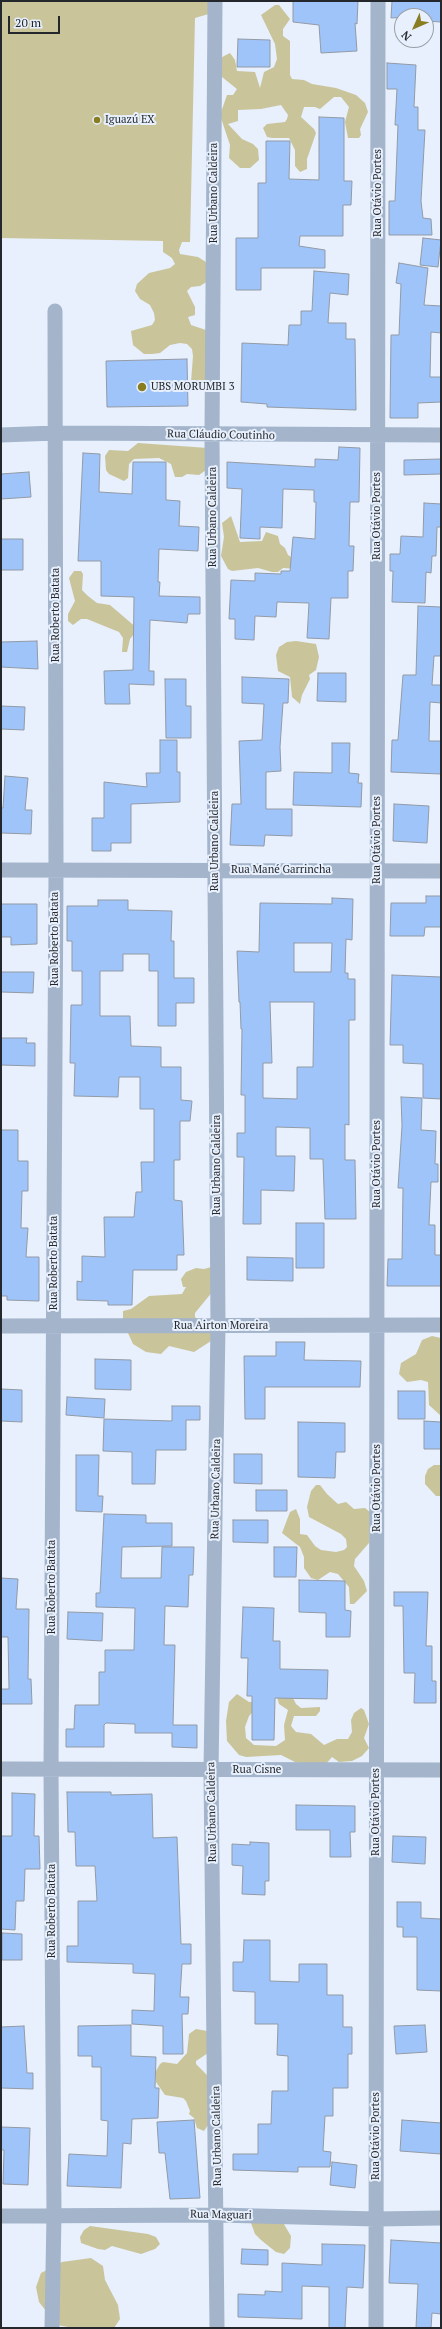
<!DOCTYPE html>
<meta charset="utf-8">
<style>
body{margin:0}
#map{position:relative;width:442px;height:2329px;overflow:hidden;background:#e7f0fc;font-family:"PT Serif",serif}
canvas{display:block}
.frame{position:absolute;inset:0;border:2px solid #24272c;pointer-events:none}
.north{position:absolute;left:394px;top:8px;width:40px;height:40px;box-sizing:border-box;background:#e7f0fc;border:1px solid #99a0a9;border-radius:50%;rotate:225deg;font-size:11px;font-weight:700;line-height:16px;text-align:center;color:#24272c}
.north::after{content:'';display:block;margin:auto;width:14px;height:18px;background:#8a7c21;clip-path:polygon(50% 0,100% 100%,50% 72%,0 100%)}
.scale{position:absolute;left:8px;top:16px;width:52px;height:18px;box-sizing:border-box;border:2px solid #24272c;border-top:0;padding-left:5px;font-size:12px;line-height:14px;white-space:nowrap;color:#24272c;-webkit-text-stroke:3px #e7f0fc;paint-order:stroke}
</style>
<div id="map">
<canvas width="442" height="2329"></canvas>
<div class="frame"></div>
<div class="north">N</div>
<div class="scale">20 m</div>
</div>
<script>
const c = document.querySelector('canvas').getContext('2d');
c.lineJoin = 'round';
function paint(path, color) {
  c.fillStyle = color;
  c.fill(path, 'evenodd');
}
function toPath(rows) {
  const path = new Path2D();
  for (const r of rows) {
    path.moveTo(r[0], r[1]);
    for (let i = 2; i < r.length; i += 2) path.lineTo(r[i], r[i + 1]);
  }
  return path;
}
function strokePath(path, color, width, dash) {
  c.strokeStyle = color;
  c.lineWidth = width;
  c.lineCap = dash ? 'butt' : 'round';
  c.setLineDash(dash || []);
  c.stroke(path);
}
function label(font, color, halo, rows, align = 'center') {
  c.font = font + ' "PT Serif",serif';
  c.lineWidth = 4;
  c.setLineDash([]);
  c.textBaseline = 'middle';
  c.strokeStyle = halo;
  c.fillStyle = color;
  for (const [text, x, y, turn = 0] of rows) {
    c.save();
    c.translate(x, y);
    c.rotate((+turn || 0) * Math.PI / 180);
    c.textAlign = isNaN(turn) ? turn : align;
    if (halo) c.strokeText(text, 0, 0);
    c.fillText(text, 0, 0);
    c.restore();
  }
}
const green = toPath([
 [1,1,223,1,212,13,195,18,190,242,182,242,179,250,180,254,198,257,206,262,208,281,200,286,191,287,187,291,195,307,195,315,188,317,191,325,209,331,210,379,205,385,191,382,193,356,192,349,187,344,180,343,170,345,160,353,152,354,144,354,133,345,131,331,152,325,155,320,154,313,150,305,140,299,135,291,137,284,149,273,170,268,175,264,172,258,163,252,163,241,1,238],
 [275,5,279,5,290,19,283,29,283,36,290,41,290,75,292,79,304,80,312,84,336,88,356,95,365,103,368,112,360,129,361,135,359,138,348,138,345,122,349,107,341,97,334,97,320,109,315,107,304,107,301,117,314,129,316,133,307,159,307,169,300,172,295,166,295,150,289,138,272,138,267,137,263,128,267,124,285,122,287,119,288,115,281,105,261,109,238,110,238,121,228,124,242,139,253,144,258,149,259,160,250,168,240,168,229,158,230,145,220,115,227,95,233,95,237,89,222,77,221,58,224,56,230,53,235,60,237,71,255,72,260,88,264,72,274,67,277,59,275,44,261,15],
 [138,443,208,448,206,470,199,475,187,474,182,477,175,477,171,464,159,458,134,459,129,464,128,478,124,481,109,474,106,470,105,456,109,450,128,451],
 [231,516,240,542,262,541,266,532,278,536,280,544,285,548,288,555,311,570,283,568,278,572,272,572,258,568,232,571,228,569,221,556,224,537,222,523],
 [74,571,81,571,83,574,82,590,88,596,97,603,110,605,138,629,130,639,127,652,122,652,123,638,119,632,87,619,81,619,73,625,68,621,68,614,75,601,69,578],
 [296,641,316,644,319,657,316,670,309,675,310,679,302,695,300,704,292,697,290,677,278,671,276,655,279,647,287,642],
 [211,1267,213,1291,195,1313,195,1317,211,1333,211,1341,194,1352,169,1346,161,1354,146,1352,133,1344,123,1322,123,1311,131,1309,149,1296,182,1294,186,1287,183,1287,181,1279,186,1272,196,1268,204,1269],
 [432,1336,441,1338,441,1416,429,1405,428,1382,421,1380,407,1382,399,1374,401,1363,416,1354,422,1340],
 [434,1465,441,1465,441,1496,436,1496,425,1484,425,1476,428,1469],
 [316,1485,320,1485,327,1494,338,1504,346,1502,354,1509,365,1508,370,1512,369,1543,355,1559,354,1566,364,1581,367,1591,354,1604,350,1604,349,1587,338,1574,330,1572,318,1580,311,1578,304,1568,304,1557,300,1547,282,1533,290,1512,296,1509,300,1519,300,1534,307,1535,315,1546,321,1550,336,1552,344,1550,347,1547,346,1539,341,1534,309,1517,307,1507,311,1491],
 [237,1694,249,1702,263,1701,249,1716,245,1727,246,1738,254,1745,276,1746,285,1740,284,1725,288,1710,279,1704,277,1697,293,1698,296,1704,301,1708,320,1707,320,1711,316,1716,294,1716,291,1726,296,1732,311,1734,324,1745,337,1739,348,1739,352,1732,351,1720,354,1713,361,1708,364,1710,369,1724,364,1738,369,1748,362,1756,352,1761,339,1762,332,1757,325,1765,295,1762,281,1755,246,1757,239,1755,227,1741,226,1721,229,1702],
 [196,2029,207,2031,208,2053,196,2061,196,2064,207,2075,208,2125,204,2131,197,2128,194,2118,189,2114,190,2111,186,2101,183,2098,165,2095,156,2082,156,2071,160,2064,163,2062,177,2064,187,2053,189,2034],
 [282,2221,291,2236,290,2248,284,2254,276,2252,261,2240,255,2234,251,2223],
 [90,2226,148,2234,156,2237,160,2244,155,2249,141,2254,112,2246,105,2250,98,2249,81,2243,80,2237,84,2230],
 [91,2258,103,2266,105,2280,118,2305,120,2319,114,2328,74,2328,57,2325,39,2302,36,2287,41,2273,62,2262]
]);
const building = toPath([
 [293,1,358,1,357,24,355,23,357,51,321,53,319,25,293,22,293,1],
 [392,1,441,1,441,22,426,21,426,16,391,18,392,1],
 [238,39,270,40,270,67,237,67,238,39],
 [387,63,416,65,414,107,418,107,418,130,425,130,421,201,423,218,431,219,432,235,389,235,389,201,395,201,398,125,395,125,397,89,387,89,387,63],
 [319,117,344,118,344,181,352,181,351,205,343,205,343,236,300,236,299,246,325,250,325,268,261,268,261,290,236,290,236,238,258,238,258,183,266,183,266,141,290,141,289,179,319,180,319,117],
 [423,238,441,240,438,267,420,265,423,238],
 [399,263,428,268,424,305,441,306,441,333,431,332,430,377,441,377,441,402,418,403,418,418,390,418,391,335,399,335,401,284,396,283,399,263],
 [314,271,349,274,348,295,330,293,328,323,346,323,346,339,355,339,356,410,267,407,267,404,241,402,242,343,288,345,289,325,301,325,301,311,312,311,314,271],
 [187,359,188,406,107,407,106,361,187,359],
 [339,447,360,448,359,502,350,502,349,546,354,546,353,571,348,571,348,598,331,598,329,639,307,638,309,603,277,602,276,617,255,616,254,640,235,639,235,619,229,619,231,580,255,581,255,573,281,574,281,571,290,571,293,537,315,539,316,502,314,502,314,490,283,489,282,528,260,527,260,539,240,538,242,489,227,488,227,462,315,467,315,459,338,460,339,447],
 [83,453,100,454,99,492,132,494,133,462,166,462,166,500,180,501,179,526,199,527,198,551,159,549,158,582,160,582,159,596,200,597,200,614,188,614,187,623,150,620,149,671,154,671,154,685,129,684,130,704,105,704,104,671,133,670,134,597,101,596,101,561,78,561,83,453],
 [441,459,441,474,404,475,404,460,441,459],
 [29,472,31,497,1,499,1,474,29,472],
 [424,503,441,504,441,527,437,527,436,556,432,556,431,573,426,572,425,603,392,602,393,571,390,571,390,554,400,554,401,536,423,537,424,503],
 [1,539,23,539,23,570,1,570,1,539],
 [418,606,441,607,441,656,434,656,432,685,441,685,441,703,430,702,429,741,441,741,441,774,391,772,392,740,398,740,403,675,416,675,418,606],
 [37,641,38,669,1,667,1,642,37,641],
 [318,673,346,673,346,702,317,701,318,673],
 [242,677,289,679,288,703,283,703,280,747,281,771,266,772,266,809,292,809,292,836,265,835,264,846,230,845,232,804,241,804,239,741,262,740,264,704,242,703,242,677],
 [165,679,186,679,186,706,191,706,191,738,166,738,165,679],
 [1,706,25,707,24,730,1,729,1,706],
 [160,740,177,740,177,772,180,772,180,802,131,804,131,843,111,843,111,851,92,851,92,818,104,818,104,782,147,787,146,773,160,773,160,740],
 [332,743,350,743,349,773,359,774,358,783,362,783,361,807,293,805,294,772,332,773,332,743],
 [5,776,28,778,25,810,32,810,31,834,1,833,1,808,3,808,5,776],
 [394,804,429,806,427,843,393,841,394,804],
 [426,896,441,896,441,927,425,927,424,936,390,936,391,903,426,903,426,896],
 [332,898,353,899,352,940,346,939,345,973,348,973,348,979,355,979,355,1020,349,1020,349,1125,345,1124,345,1160,355,1160,356,1219,325,1219,323,1159,310,1159,310,1128,276,1127,276,1156,295,1156,294,1191,261,1190,261,1224,243,1224,244,1157,237,1157,237,1133,245,1133,245,1095,241,1095,242,1029,241,1029,240,1002,239,1002,237,951,259,952,260,903,332,904,332,898],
 [294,943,332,943,331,972,294,972,294,943],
 [270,1002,314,1002,313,1067,297,1067,297,1099,263,1098,263,1063,272,1063,270,1002],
 [98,900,128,900,128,910,172,911,171,941,174,941,174,978,194,978,194,1003,176,1003,176,1026,158,1026,158,971,149,971,149,954,123,954,123,971,100,971,100,1016,130,1016,131,1046,161,1047,161,1067,181,1067,181,1100,192,1101,190,1121,180,1121,180,1160,174,1160,174,1200,182,1201,184,1255,177,1255,177,1270,133,1270,132,1305,108,1305,108,1301,77,1300,77,1281,82,1282,82,1256,105,1257,104,1217,134,1217,136,1192,142,1192,141,1162,154,1162,154,1109,140,1109,140,1077,119,1077,118,1097,74,1096,75,1063,70,1063,71,1005,82,1005,82,971,72,971,72,941,67,941,67,906,98,906,98,900],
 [1,904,37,904,37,944,11,945,11,937,1,937,1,904],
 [1,972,34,972,33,993,1,992,1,972],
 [392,975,441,977,441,1099,423,1098,423,1064,403,1063,403,1045,390,1045,392,975],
 [1,1038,27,1038,26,1043,35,1043,35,1066,1,1065,1,1038],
 [401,1097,422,1098,421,1130,436,1131,435,1164,438,1164,438,1182,431,1182,429,1225,435,1225,435,1255,441,1255,441,1286,387,1286,388,1259,402,1259,403,1188,398,1188,402,1126,401,1097],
 [1,1130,18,1130,18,1161,28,1161,28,1191,22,1191,21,1228,28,1228,26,1257,39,1257,39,1301,7,1300,7,1296,1,1296,1,1130],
 [296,1223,324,1223,324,1268,296,1268,296,1223],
 [247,1257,293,1258,293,1281,247,1280,247,1257],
 [276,1342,305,1342,304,1360,361,1361,360,1387,265,1387,265,1419,245,1419,244,1356,276,1356,276,1342],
 [95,1359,131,1360,131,1390,95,1389,95,1359],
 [1,1389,22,1390,22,1422,1,1421,1,1389],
 [398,1391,425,1391,425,1419,398,1419,398,1391],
 [67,1397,105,1399,104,1418,66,1415,67,1397],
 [172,1406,200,1406,200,1420,186,1420,186,1450,156,1450,155,1484,132,1484,132,1452,103,1451,104,1419,172,1421,172,1406],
 [424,1421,441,1422,441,1449,424,1449,424,1421],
 [298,1422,345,1423,345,1452,336,1452,335,1478,298,1477,298,1422],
 [234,1454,262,1454,262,1484,234,1483,234,1454],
 [76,1455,99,1455,98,1496,103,1496,102,1512,76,1511,76,1455],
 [256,1490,287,1490,287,1511,256,1511,256,1490],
 [104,1514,146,1515,146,1523,172,1523,172,1546,122,1547,121,1578,161,1578,162,1547,194,1547,193,1575,189,1575,188,1607,165,1606,164,1645,175,1645,173,1725,197,1725,197,1748,172,1747,172,1733,135,1733,135,1724,106,1723,104,1725,104,1747,66,1747,66,1729,74,1729,75,1705,99,1705,99,1672,105,1672,105,1650,134,1650,135,1608,96,1607,96,1593,100,1593,104,1514],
 [233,1520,268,1520,268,1543,233,1542,233,1520],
 [274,1547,297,1547,296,1577,274,1577,274,1547],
 [1,1578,18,1579,16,1609,29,1609,28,1679,31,1679,32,1704,1,1704,1,1689,9,1689,8,1637,1,1637,1,1578],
 [299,1580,345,1581,345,1610,351,1611,350,1637,326,1637,326,1613,299,1612,299,1580],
 [394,1592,428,1592,426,1646,432,1646,432,1681,436,1681,436,1703,414,1703,415,1673,404,1673,403,1606,394,1606,394,1592],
 [243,1607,274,1608,273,1641,280,1641,280,1669,328,1670,327,1699,275,1698,274,1740,252,1740,252,1696,247,1696,248,1658,241,1658,243,1607],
 [68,1612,103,1613,102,1641,67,1639,68,1612],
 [67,1792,111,1792,111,1795,152,1794,153,1838,177,1837,181,1944,191,1944,191,1964,182,1964,180,1997,189,1997,188,2014,182,2014,183,2054,163,2054,163,2026,132,2024,132,2010,154,2011,155,1974,133,1973,133,1964,67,1962,67,1946,78,1946,78,1901,97,1901,95,1866,76,1866,75,1832,68,1832,67,1792],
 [12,1793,35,1794,34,1836,39,1836,40,1869,25,1869,24,1901,16,1901,15,1930,1,1929,1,1836,12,1836,12,1793],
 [296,1805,355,1806,355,1832,350,1832,351,1857,330,1857,330,1830,296,1830,296,1805],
 [393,1836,426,1837,425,1864,392,1862,393,1836],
 [250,1842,269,1843,269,1881,265,1881,265,1895,242,1894,243,1866,232,1865,232,1844,250,1845,250,1842],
 [397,1902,421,1902,421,1918,441,1919,441,1991,417,1990,417,1937,403,1937,403,1927,397,1927,397,1902],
 [2,1933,22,1934,22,1960,2,1960,2,1933],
 [244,1940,270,1940,270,1981,299,1982,299,1964,327,1964,327,1995,343,1995,343,2027,352,2027,352,2054,348,2054,348,2088,333,2088,333,2116,325,2116,323,2151,331,2152,330,2167,298,2167,298,2172,233,2170,233,2154,258,2154,258,2124,271,2124,272,2091,288,2091,288,2056,277,2055,278,2024,255,2024,255,1992,233,1991,233,1962,243,1962,244,1940],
 [131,2025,131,2056,156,2057,155,2088,159,2088,158,2118,132,2119,131,2144,123,2143,121,2188,67,2186,69,2154,107,2156,108,2121,101,2120,101,2067,92,2067,92,2056,78,2056,78,2026,131,2025],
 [425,2025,427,2052,396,2054,394,2026,425,2025],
 [24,2026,27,2073,33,2073,33,2089,1,2088,1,2027,24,2026],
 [194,2120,200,2198,170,2199,165,2153,159,2153,157,2122,194,2120],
 [402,2120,441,2123,441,2154,400,2151,402,2120],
 [1,2127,30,2128,28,2185,3,2184,4,2150,1,2150,1,2127],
 [332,2162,357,2165,355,2188,330,2185,332,2162],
 [391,2240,441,2243,441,2314,432,2313,431,2328,416,2328,418,2284,389,2283,391,2240],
 [322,2244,365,2245,363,2288,347,2287,345,2328,329,2328,329,2287,302,2286,302,2319,238,2317,238,2294,265,2295,265,2291,282,2292,282,2263,322,2265,322,2244],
 [242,2249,268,2250,268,2265,241,2264,242,2249]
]);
const street = toPath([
 [215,1,212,435,218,1326,211,1770,217,2328],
 [1,435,56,433,441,435],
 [1,870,441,871],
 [1,1326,441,1325],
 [1,1769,441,1770],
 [1,2216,218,2215,376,2219,441,2218],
 [52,2328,54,2215,51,1769,56,871,55,311],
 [376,2328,378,1]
]);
const markers = [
 [97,120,4,"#8a7c21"],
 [142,387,5,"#8a7c21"]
];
const poiNames = [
 ["Iguazú EX",105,120],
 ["UBS MORUMBI 3",151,387]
];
const streetNames = [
 ["Rua Urbano Caldeira",214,193,-90],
 ["Rua Otávio Portes",378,193,-90],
 ["Rua Cláudio Coutinho",221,435,1],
 ["Rua Otávio Portes",377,516,-90],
 ["Rua Urbano Caldeira",213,517,-90],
 ["Rua Roberto Batata",56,615,-90],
 ["Rua Otávio Portes",377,840,-90],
 ["Rua Urbano Caldeira",215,841,-90],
 ["Rua Mané Garrincha",281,870],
 ["Rua Roberto Batata",55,939,-90],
 ["Rua Otávio Portes",377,1164,-90],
 ["Rua Urbano Caldeira",217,1165,-90],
 ["Rua Roberto Batata",54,1263,-90],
 ["Rua Airton Moreira",221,1326],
 ["Rua Otávio Portes",377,1488,-90],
 ["Rua Urbano Caldeira",216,1489,-89],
 ["Rua Roberto Batata",52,1587,-90],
 ["Rua Cisne",257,1770],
 ["Rua Urbano Caldeira",212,1812,-91],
 ["Rua Otávio Portes",376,1812,-90],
 ["Rua Roberto Batata",52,1911,-90],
 ["Rua Urbano Caldeira",217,2136,-91],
 ["Rua Otávio Portes",376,2136,-90],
 ["Rua Maguari",221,2215,1]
];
paint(green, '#cac49b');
paint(building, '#9fc4fa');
strokePath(building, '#929aa6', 1);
strokePath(street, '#a3b4cb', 15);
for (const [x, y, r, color] of markers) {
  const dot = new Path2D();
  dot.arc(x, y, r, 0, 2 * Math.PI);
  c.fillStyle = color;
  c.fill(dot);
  strokePath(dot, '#e7f0fc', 1.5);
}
label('11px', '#24272c', '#e7f0fc', poiNames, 'left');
label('11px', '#24272c', '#e7f0fc', streetNames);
</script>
